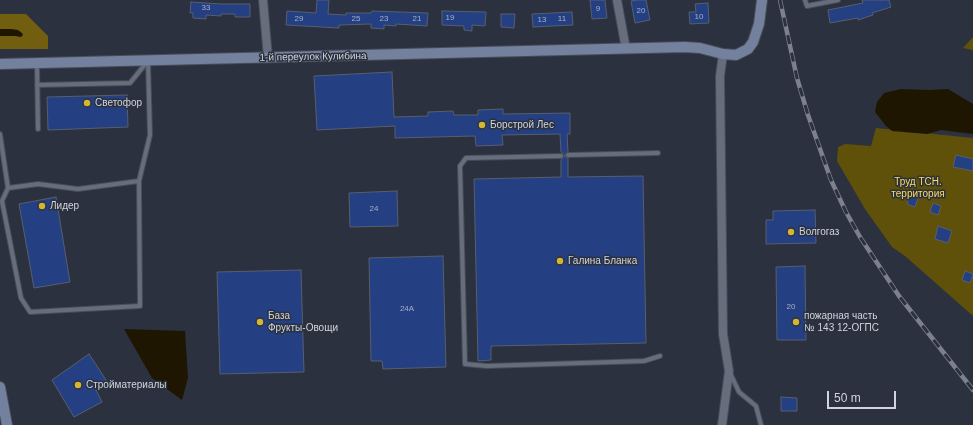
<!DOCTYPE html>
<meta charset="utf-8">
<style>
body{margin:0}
#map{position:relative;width:973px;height:425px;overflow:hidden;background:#2b313e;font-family:Helvetica,sans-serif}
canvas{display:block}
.scale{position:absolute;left:827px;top:391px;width:69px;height:18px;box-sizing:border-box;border:2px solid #d0d4dc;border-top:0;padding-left:5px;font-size:12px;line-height:14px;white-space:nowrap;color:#d0d4dc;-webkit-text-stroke:3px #2b313e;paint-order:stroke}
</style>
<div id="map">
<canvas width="973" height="425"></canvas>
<div class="scale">50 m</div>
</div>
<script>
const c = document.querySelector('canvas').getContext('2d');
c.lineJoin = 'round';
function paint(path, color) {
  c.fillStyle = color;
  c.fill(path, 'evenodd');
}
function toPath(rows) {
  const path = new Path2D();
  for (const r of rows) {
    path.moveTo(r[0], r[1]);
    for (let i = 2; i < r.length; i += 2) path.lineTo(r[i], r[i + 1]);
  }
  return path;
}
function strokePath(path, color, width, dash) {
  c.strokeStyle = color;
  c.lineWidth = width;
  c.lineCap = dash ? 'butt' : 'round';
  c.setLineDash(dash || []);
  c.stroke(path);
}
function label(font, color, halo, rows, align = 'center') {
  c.font = font + ' Helvetica,sans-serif';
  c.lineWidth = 3;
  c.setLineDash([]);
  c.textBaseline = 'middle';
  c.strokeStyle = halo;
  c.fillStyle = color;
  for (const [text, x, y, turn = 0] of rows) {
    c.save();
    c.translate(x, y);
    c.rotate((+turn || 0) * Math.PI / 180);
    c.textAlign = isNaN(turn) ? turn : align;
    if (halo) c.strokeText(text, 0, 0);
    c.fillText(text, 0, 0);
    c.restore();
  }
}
const green = toPath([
 [973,37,973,50,963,48],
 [876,128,973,138,973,316,905,256,892,247,865,209,837,161,838,147,845,144,871,146]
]);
const forest = toPath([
 [0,14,26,14,48,36,48,49,0,49]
]);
const water = toPath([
 [0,29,11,29,18,30,22,33,23,35,21,37,15,36,0,36],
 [901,89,929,90,948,89,973,104,973,134,941,130,927,134,892,131,886,126,875,112,877,102,884,93],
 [124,329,185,331,188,378,182,400,152,378]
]);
const building = toPath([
 [317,0,329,0,328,14,346,15,346,13,371,13,372,11,428,13,427,26,396,24,396,26,384,25,384,29,371,28,371,24,339,25,339,28,286,25,287,11,316,13,317,0],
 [590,0,605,0,607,18,592,19,590,0],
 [637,0,646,0,650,20,635,23,631,1,637,0],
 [862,0,889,0,891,7,872,13,873,15,858,20,858,18,830,23,828,10,863,3,862,0],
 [191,2,221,4,250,4,250,17,235,17,235,14,221,14,221,16,206,15,206,19,193,18,193,13,190,13,191,2],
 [708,3,709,23,690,24,689,12,696,12,695,4,708,3],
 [442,11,486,12,485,26,472,25,472,31,464,30,464,26,442,25,442,11],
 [572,12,573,25,533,27,532,14,572,12],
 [501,14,515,14,514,28,501,27,501,14],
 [392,72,394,117,428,116,428,112,453,111,454,115,478,115,478,110,503,109,503,114,570,113,570,134,567,134,568,152,565,155,565,157,568,158,568,177,643,176,646,343,491,346,491,360,478,361,474,179,561,177,561,160,564,156,564,154,561,152,560,134,502,135,503,145,476,146,475,136,395,138,395,126,317,130,314,76,392,72],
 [127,95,128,127,48,130,47,97,127,95],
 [956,155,973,159,973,171,953,167,956,155],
 [397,191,398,226,350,227,349,193,397,191],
 [910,195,918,198,915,207,907,204,910,195],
 [56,197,70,282,34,288,19,204,56,197],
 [933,203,941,206,938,215,930,212,933,203],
 [815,210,816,243,766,244,766,220,773,220,773,211,815,210],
 [938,226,952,231,948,243,935,239,938,226],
 [443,256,446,367,383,369,382,361,371,361,369,258,443,256],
 [805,266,806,340,777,340,776,267,805,266],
 [301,270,304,372,220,374,217,272,301,270],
 [965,271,973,274,970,283,962,280,965,271],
 [89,354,108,383,95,388,102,402,74,417,52,380,89,354],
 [781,397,797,398,797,411,781,411,781,397]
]);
const lane = toPath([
 [805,0,807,6,838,0],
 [37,64,38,129],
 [37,85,130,83,147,62],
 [0,134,8,188],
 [568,155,658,153],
 [561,156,466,158,460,166,465,364,487,366,644,361,660,356],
 [139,181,78,189,38,184,8,188,2,201,21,298,30,312,140,306,139,181,150,135,148,61],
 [731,375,739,392,756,406,761,425]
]);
const street = toPath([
 [263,0,268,58],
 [617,0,626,49],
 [722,425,729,371,723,334,720,76,723,54]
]);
const secondary = toPath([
 [0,64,685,47,700,48,723,54,736,55,748,49,753,42,759,24,762,0],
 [0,387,7,425]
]);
const rail = toPath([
 [780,0,797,78,808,115,831,180,846,212,860,237,899,296,973,390]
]);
const markers = [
 [87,103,4,"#d4b635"],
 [482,125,4,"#d4b635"],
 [42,206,4,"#d4b635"],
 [791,232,4,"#d4b635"],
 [560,261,4,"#d4b635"],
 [260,322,4,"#d4b635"],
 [796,322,4,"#d4b635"],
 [78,385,4,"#d4b635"]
];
const numberNames = [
 ["33",206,8],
 ["9",598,9],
 ["20",641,11],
 ["10",699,17],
 ["19",450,18],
 ["29",299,19],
 ["25",356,19],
 ["23",384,19],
 ["21",417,19],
 ["11",562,19],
 ["13",542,20],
 ["24",374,209],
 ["20",791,307],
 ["24А",407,309]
];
const streetNames = [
 ["1-й переулок Кулибина",313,57,-1]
];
const poiNames = [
 ["Светофор",95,103],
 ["Борстрой Лес",490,125],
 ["Лидер",50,206],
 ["Волгогаз",799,232],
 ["Галина Бланка",568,261],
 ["База",268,316],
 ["Фрукты-Овощи",268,328],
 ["пожарная часть",804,316],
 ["№ 143 12-ОГПС",804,328],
 ["Стройматериалы",86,385]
];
const parkNames = [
 ["Труд ТСН.",918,182],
 ["территория",918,194]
];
paint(green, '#60510a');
paint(forest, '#715f0f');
paint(water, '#1e1600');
paint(building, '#244083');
strokePath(building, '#575f6d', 1);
strokePath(lane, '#484d58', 6);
strokePath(street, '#484d58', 10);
strokePath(secondary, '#484d58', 12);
strokePath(lane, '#666d7c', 4);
strokePath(street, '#666d7c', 8);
strokePath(secondary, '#74819e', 10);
strokePath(rail, '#7c818c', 4.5);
strokePath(rail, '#2b313e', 3, [9]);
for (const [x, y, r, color] of markers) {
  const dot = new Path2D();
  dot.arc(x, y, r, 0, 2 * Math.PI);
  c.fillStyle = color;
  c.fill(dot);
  strokePath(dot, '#2b313e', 1.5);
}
label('8px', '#a5afc6', null, numberNames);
label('10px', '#d0d4dc', '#2b313e', streetNames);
label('10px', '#d0d4dc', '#2b313e', poiNames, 'left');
label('10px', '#fcdc5c', '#2b313e', parkNames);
</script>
